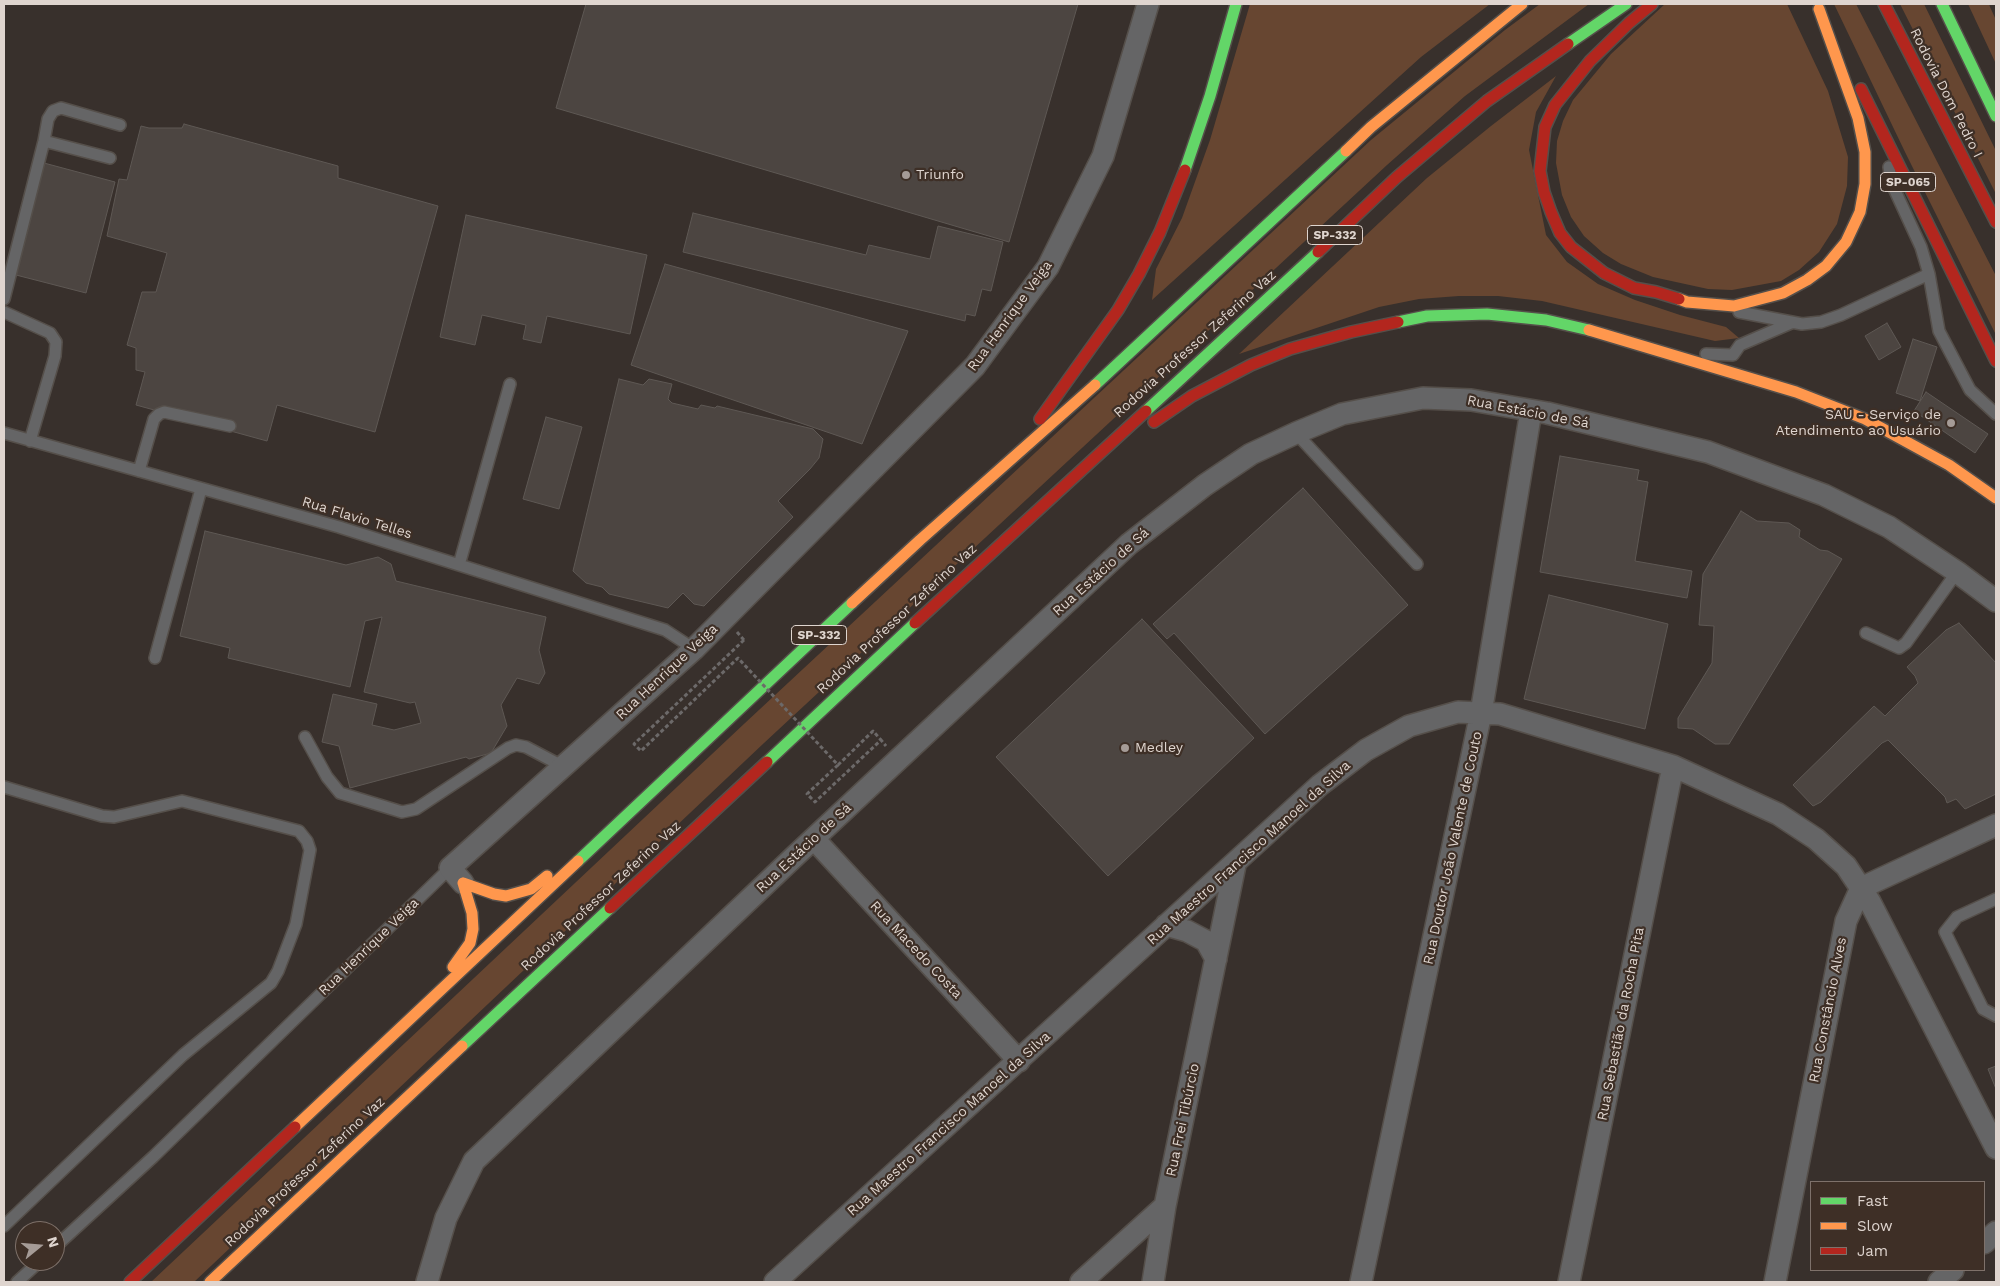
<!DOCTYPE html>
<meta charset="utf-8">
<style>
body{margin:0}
#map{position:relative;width:2000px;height:1286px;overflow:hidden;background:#38302c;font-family:"Work Sans",sans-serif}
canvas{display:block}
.frame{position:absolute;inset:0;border:5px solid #dfd5cf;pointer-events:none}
.legend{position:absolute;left:1810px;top:1181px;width:175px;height:90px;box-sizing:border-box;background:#3e2f26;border:1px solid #7e716a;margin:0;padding:6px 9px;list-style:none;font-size:15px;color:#dfd5cf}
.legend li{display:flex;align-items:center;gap:10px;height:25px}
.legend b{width:25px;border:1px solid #7e716a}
.north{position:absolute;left:15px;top:1221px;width:50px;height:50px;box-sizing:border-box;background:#3e2f26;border:1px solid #7e716a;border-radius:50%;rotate:73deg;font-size:14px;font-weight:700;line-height:20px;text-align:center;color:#dfd5cf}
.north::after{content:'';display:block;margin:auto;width:18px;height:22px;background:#a59b96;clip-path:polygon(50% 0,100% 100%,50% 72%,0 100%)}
</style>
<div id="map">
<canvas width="2000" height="1286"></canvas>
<div class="frame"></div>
<ul class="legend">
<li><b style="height:6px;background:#63d668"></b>Fast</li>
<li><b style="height:6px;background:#ff974d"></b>Slow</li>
<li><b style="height:6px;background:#b3261e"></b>Jam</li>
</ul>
<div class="north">N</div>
</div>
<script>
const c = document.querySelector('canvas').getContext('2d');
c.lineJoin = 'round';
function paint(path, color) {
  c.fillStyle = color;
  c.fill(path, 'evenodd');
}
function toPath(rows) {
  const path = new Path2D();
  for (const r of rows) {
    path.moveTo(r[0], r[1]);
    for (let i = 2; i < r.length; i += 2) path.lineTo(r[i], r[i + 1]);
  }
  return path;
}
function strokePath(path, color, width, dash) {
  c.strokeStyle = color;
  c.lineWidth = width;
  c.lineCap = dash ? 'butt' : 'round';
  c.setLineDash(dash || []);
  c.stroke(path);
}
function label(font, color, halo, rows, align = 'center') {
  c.font = font + ' "Work Sans",sans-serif';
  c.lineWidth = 4.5;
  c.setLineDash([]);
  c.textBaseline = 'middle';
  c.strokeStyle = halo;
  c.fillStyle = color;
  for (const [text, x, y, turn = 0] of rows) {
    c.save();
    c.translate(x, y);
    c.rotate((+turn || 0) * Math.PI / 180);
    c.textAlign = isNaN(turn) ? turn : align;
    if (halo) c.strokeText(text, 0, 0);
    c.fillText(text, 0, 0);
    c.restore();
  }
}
const green = toPath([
 [1250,4,1490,4,1421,57,1152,300,1156,269,1182,218,1210,140],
 [1540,4,1589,4,1465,96,1387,165,764,743,194,1282,151,1282,745,723,1371,140,1505,30],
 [1665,4,1787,4,1828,91,1848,157,1847,186,1837,224,1819,252,1799,270,1781,281,1732,290,1708,289,1653,277,1621,264,1603,253,1584,236,1571,217,1562,195,1556,163,1557,141,1563,121,1573,100,1611,54],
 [1834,4,1856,4,1996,276,1996,335,1905,152],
 [1900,4,1924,4,1996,151,1996,194],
 [1968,4,1989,4,1990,7,1996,20,1996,64],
 [1556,76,1536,112,1529,150,1546,235,1567,262,1598,284,1635,300,1680,315,1726,327,1739,338,1715,341,1542,301,1498,296,1459,296,1419,299,1379,307,1239,354,1427,178,1491,126]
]);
const building = toPath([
 [586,4,1078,4,1009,242,556,108,586,4],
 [184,124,338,166,338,178,438,206,375,432,277,405,267,441,136,405,145,372,136,370,136,348,127,345,142,292,156,292,167,253,107,236,119,179,127,180,141,126,149,128,182,128,184,124],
 [44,163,115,182,86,293,16,275,44,163],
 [693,213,866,255,869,245,930,259,938,226,1003,242,991,291,982,289,975,316,966,314,965,321,683,252,693,213],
 [466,215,647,255,630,334,547,316,541,343,523,339,526,325,482,315,475,345,440,337,466,215],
 [665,264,908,331,862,444,631,365,665,264],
 [1887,323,1901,347,1879,360,1865,336,1887,323],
 [1913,339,1937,347,1920,401,1896,393,1913,339],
 [619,379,643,385,649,379,672,384,668,399,672,403,698,409,701,405,715,408,717,406,813,429,823,439,819,458,810,469,778,501,793,517,704,606,694,604,683,593,668,608,609,594,602,587,586,583,573,571,619,379],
 [1926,392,1988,434,1975,453,1914,411,1926,392],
 [546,417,582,427,559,509,523,499,546,417],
 [1560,456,1639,470,1637,480,1648,482,1635,561,1692,571,1687,598,1540,572,1560,456],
 [1303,488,1408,605,1265,734,1174,633,1167,639,1153,624,1303,488],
 [1741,511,1757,521,1789,523,1800,530,1799,537,1820,550,1828,551,1842,559,1729,744,1715,744,1693,729,1678,728,1678,718,1712,663,1714,626,1699,625,1703,574,1741,511],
 [205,531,346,565,378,557,391,564,396,581,546,617,539,650,545,673,539,684,517,678,501,705,507,726,491,753,469,759,466,757,350,788,339,746,322,742,333,694,377,704,372,725,394,730,421,723,415,702,410,703,364,692,382,617,365,621,350,687,228,658,230,648,180,636,205,531],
 [1549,595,1668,624,1645,729,1524,699,1549,595],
 [1142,619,1254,738,1108,876,996,757,1142,619],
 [1959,623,1996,663,1996,794,1965,809,1956,799,1947,803,1945,797,1888,740,1882,743,1821,802,1813,806,1793,785,1874,706,1885,716,1918,683,1915,676,1907,667,1946,630,1959,623],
 [1996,1066,1996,1089,1988,1069,1996,1066]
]);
const path = toPath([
 [737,632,744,640],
 [838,765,807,794,815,802,881,740,886,746]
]);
const lane = toPath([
 [44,141,110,158],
 [1889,167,1892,184,1921,247,1929,274,1939,331,1970,390,1996,414],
 [4,299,44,141,48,119,53,111,61,108,120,125],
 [4,312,50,333,56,342,55,356,30,441],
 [1739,312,1802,324,1821,322,1841,315,1929,274],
 [1706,354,1733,355,1740,345,1791,323],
 [4,433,339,527,665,630,694,649],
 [1296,433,1417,564],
 [139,471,154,419,159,414,164,412,230,426],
 [459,565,510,384],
 [1866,633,1899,648,1906,643,1957,572],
 [155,658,201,489],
 [305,737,327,777,340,793,402,812,416,809,508,748,516,745,526,747,564,767],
 [4,787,102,816,114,817,182,801,299,831,307,841,310,850,296,924,278,971,271,983,183,1055,4,1226],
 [1996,899,1957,917,1945,932,1983,1009,1996,1016],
 [55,1247,153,1157,450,868],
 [17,1282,40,1261]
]);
const street = toPath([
 [814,839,1019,1061],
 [463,883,450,868,694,649,975,366,1048,267,1103,156,1148,4],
 [1166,925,1187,931,1206,941,1216,959],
 [1984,1243,1996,1232],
 [427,1282,446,1218,474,1161,795,856,1129,544,1205,485,1251,454,1296,433,1342,414,1423,398,1471,400,1547,413,1708,452,1824,495,1889,527,1957,572,1996,601],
 [775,1282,1320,785,1366,750,1409,726,1458,712,1500,714,1673,766,1778,814,1816,839,1846,866,1870,902,1996,1148],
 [1081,1282,1165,1206],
 [1153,1282,1165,1206,1235,865],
 [1361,1282,1481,713,1531,411],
 [1569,1282,1673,766],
 [1775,1282,1846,921,1861,888,1996,825],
 [1939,1282,1953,1270]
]);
const fast = toPath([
 [1942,4,1996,116],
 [1568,44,1626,4],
 [1185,170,1210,96,1236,4],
 [1398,322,1427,316,1487,314,1546,320,1589,330],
 [1095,385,1346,151],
 [1146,411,1318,252],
 [767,762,915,623],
 [578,861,852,603],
 [462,1046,610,908]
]);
const slow = toPath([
 [1346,151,1371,127,1522,4],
 [1679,299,1687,302,1734,306,1783,293,1807,280,1826,266,1846,242,1860,212,1865,184,1865,152,1858,118,1819,9],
 [1589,330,1796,392,1865,419,1949,465,1996,498],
 [852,603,920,540,1095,385],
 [463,883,494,894,506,896,531,889,547,876],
 [453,967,470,943,473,929,472,913,463,883],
 [295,1127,578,861],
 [210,1282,462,1046]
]);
const jam = toPath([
 [1652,4,1629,23,1590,61,1555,105,1545,127,1540,171,1544,192,1551,212,1560,233,1571,247,1604,273,1634,288,1656,292,1679,299],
 [1884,4,1996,222],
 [1861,89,1996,361],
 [1318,252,1397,177,1487,101,1568,44],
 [1040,419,1118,310,1139,274,1160,232,1185,170],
 [1154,422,1192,396,1251,365,1290,349,1351,332,1398,322],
 [915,623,1146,411],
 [610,908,767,762],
 [130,1282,295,1127]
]);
const pathBridge = toPath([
 [744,640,634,744,641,751,738,658,838,765,873,731,881,740]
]);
const markers = [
 [906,175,5,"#a59b96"],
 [1951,423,5,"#a59b96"],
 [1125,748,5,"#a59b96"]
];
const shields = [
 [1908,182,55],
 [1335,235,55],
 [819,635,55]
];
const shieldNames = [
 ["SP-065",1908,182],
 ["SP-332",1335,235],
 ["SP-332",819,635]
];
const streetNames = [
 ["Rodovia Dom Pedro I",1946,93,63],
 ["Rua Henrique Veiga",1010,316,-54],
 ["Rodovia Professor Zeferino Vaz",1195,344,-42],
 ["Rua Estácio de Sá",1528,412,11],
 ["Rua Flavio Telles",357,518,17],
 ["Rua Estácio de Sá",1101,572,-42],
 ["Rodovia Professor Zeferino Vaz",897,619,-43],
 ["Rua Henrique Veiga",667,672,-43],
 ["Rua Estácio de Sá",804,848,-43],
 ["Rua Doutor João Valente de Couto",1453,848,-78],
 ["Rua Maestro Francisco Manoel da Silva",1249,853,-42],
 ["Rodovia Professor Zeferino Vaz",601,896,-43],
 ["Rua Henrique Veiga",369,947,-44],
 ["Rua Macedo Costa",916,950,47],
 ["Rua Constâncio Alves",1828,1010,-79],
 ["Rua Sebastião da Rocha Pita",1621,1024,-79],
 ["Rua Frei Tibúrcio",1183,1120,-78],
 ["Rua Maestro Francisco Manoel da Silva",949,1124,-42],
 ["Rodovia Professor Zeferino Vaz",305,1172,-43]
];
const poiNames = [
 ["Triunfo",916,175],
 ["SAU - Serviço de",1941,415,"right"],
 ["Atendimento ao Usuário",1941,431,"right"],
 ["Medley",1135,748]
];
paint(green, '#674631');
paint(building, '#4c4541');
strokePath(building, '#5e5854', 1);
strokePath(lane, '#554f4a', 14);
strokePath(street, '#554f4a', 24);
strokePath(fast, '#554f4a', 14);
strokePath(slow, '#554f4a', 14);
strokePath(jam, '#554f4a', 14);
strokePath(path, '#6c6969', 3, [4, 2.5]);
strokePath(lane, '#656566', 11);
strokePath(street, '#656566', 21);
strokePath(fast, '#63d668', 11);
strokePath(slow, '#ff974d', 11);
strokePath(jam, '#b3261e', 11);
strokePath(pathBridge, '#6c6969', 3, [4, 2.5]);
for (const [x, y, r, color] of markers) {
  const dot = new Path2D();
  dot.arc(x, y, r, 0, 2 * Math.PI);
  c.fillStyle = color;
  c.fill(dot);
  strokePath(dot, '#3e2f26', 2);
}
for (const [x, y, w] of shields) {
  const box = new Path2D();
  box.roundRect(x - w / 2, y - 9.5, w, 19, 4);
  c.fillStyle = '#3e2f26';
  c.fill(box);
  strokePath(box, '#dfd5cf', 1);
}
label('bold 12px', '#dfd5cf', null, shieldNames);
label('14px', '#dfd5cf', '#3e2f26', streetNames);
label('14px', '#dfd5cf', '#3e2f26', poiNames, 'left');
</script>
